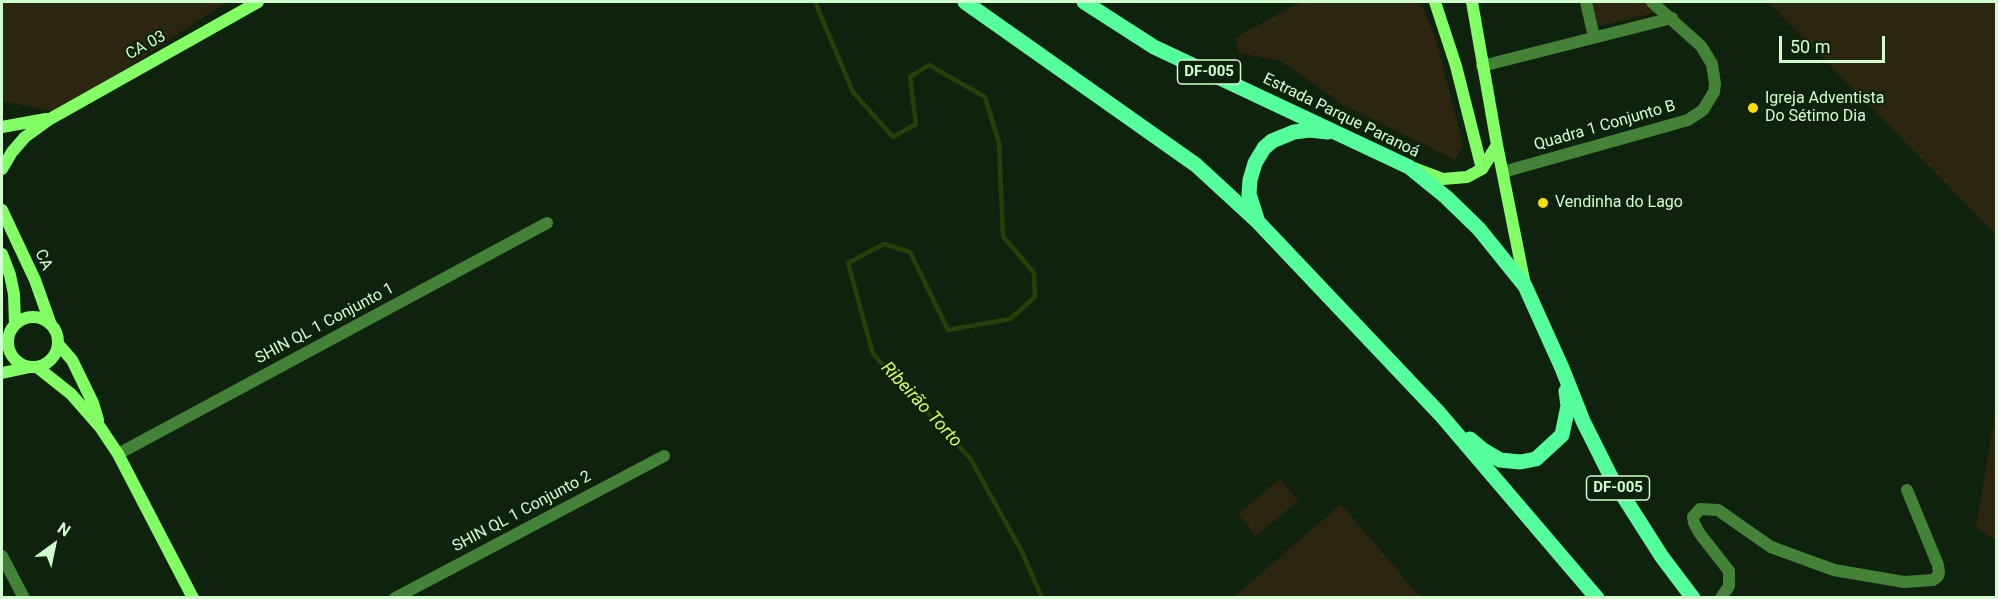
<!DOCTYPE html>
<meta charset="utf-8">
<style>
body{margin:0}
#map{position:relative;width:1998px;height:599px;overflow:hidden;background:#0e220d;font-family:Roboto,sans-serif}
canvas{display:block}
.frame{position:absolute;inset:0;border:3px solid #d2ffce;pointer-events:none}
.north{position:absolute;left:24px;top:515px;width:60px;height:60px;-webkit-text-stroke:4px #0e220d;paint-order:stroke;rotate:33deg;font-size:16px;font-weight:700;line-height:24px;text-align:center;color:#d2ffce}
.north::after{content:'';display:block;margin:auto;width:21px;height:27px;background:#d2ffce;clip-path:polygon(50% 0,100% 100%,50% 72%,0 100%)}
.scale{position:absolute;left:1779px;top:36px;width:106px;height:27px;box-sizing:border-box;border:3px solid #d2ffce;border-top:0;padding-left:8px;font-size:18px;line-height:21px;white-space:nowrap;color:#d2ffce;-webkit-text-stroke:4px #0e220d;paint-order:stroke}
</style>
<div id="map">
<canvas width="1998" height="599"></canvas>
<div class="frame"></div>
<div class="north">N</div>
<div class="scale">50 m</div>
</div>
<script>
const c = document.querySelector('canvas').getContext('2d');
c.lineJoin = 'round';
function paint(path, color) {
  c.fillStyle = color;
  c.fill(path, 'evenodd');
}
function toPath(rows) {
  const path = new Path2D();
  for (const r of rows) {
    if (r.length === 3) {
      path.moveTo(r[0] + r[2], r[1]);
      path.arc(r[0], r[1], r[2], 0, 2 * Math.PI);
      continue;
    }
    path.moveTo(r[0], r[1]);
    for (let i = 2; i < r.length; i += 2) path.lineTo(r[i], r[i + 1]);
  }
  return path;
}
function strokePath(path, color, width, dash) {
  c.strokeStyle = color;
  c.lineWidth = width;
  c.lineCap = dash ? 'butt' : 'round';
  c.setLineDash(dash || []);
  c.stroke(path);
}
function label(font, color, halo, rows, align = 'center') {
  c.font = font + ' Roboto,sans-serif';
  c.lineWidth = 4.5;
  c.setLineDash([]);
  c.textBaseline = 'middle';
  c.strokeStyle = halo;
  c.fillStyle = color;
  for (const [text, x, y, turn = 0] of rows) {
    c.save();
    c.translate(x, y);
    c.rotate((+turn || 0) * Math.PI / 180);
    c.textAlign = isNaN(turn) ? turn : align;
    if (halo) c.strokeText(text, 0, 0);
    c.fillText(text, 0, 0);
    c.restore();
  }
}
const green = toPath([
 [2,2,226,2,60,113,2,101],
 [1300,2,1417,2,1424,9,1437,43,1463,145,1455,160,1342,104,1281,61,1239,53,1235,38],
 [1591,2,1644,2,1658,12,1596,27],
 [1768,2,1996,2,1996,235],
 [1996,407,1996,540,1976,528],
 [1280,479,1298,501,1256,536,1238,514],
 [1341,504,1420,597,1238,597,1236,595]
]);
const stream = toPath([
 [815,2,853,92,893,137,916,124,910,77,929,65,985,97,999,143,1003,236,1034,273,1035,297,1010,319,948,330,910,252,884,244,848,263,873,354,970,458,1022,552,1042,598]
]);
const street = toPath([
 [1586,2,1594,37],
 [1482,66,1672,18],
 [1503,172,1688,120,1703,110,1714,92,1715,84,1712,64,1701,46,1652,2],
 [118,454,547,223],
 [2,556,24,598],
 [395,598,664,456],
 [1721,598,1729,586,1729,571,1700,534,1694,523,1693,517,1700,509,1718,510,1771,547,1834,570,1904,582,1933,580,1938,576,1939,572,1938,565,1907,490]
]);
const secondary = toPath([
 [1435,2,1456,66,1482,169],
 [1472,2,1497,145,1525,285],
 [2,127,46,119],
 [1414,168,1443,179,1467,177,1482,169,1497,145],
 [2,169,12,152,25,137,50,119,258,2],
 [2,210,35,280,51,325],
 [2,254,10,275,14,294,15,325],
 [33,342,25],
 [58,344,72,360,93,403,98,420],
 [37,367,71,394,100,427,118,454,193,598],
 [2,373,30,367]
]);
const primary = toPath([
 [965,2,1196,165,1258,222,1440,414,1597,598],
 [1084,2,1154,47,1409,167,1446,197,1479,229,1525,286,1562,368,1583,421,1611,477,1662,557,1693,598],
 [1257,219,1249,194,1250,180,1255,163,1264,148,1272,141,1294,132,1310,130,1328,132],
 [1470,439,1483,450,1500,460,1520,462,1536,459,1562,435,1568,406,1566,391]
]);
const markers = [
 [1753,108,6,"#f9df00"],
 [1543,203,6,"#f9df00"]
];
const shields = [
 [1209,72,63],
 [1618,488,63]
];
const shieldNames = [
 ["DF-005",1209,72],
 ["DF-005",1618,488]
];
const streetNames = [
 ["CA 03",146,46,-29],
 ["Estrada Parque Paranoá",1341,116,26],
 ["Quadra 1 Conjunto B",1605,126,-16],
 ["CA",43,260,65],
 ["SHIN QL 1 Conjunto 1",325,324,-28],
 ["SHIN QL 1 Conjunto 2",522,512,-28]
];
const poiNames = [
 ["Igreja Adventista",1765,99],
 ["Do Sétimo Dia",1765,117],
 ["Vendinha do Lago",1555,203]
];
const waterNames = [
 ["Ribeirão Torto",921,405,47]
];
paint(green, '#2c2510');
strokePath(stream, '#284008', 4.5);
strokePath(street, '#438237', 12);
strokePath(secondary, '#81ff65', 12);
strokePath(primary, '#55ff9c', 15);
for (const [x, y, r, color] of markers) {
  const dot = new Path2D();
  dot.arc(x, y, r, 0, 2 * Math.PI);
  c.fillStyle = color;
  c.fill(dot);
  strokePath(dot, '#0e220d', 2);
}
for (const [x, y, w] of shields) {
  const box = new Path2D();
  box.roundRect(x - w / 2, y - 12, w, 24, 4.5);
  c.fillStyle = '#0e220d';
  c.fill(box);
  strokePath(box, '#d2ffce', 1.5);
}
label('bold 15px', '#d2ffce', null, shieldNames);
label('16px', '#d2ffce', '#0e220d', streetNames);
label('16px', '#d2ffce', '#0e220d', poiNames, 'left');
label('italic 18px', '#d5ff5c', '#0e220d', waterNames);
</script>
